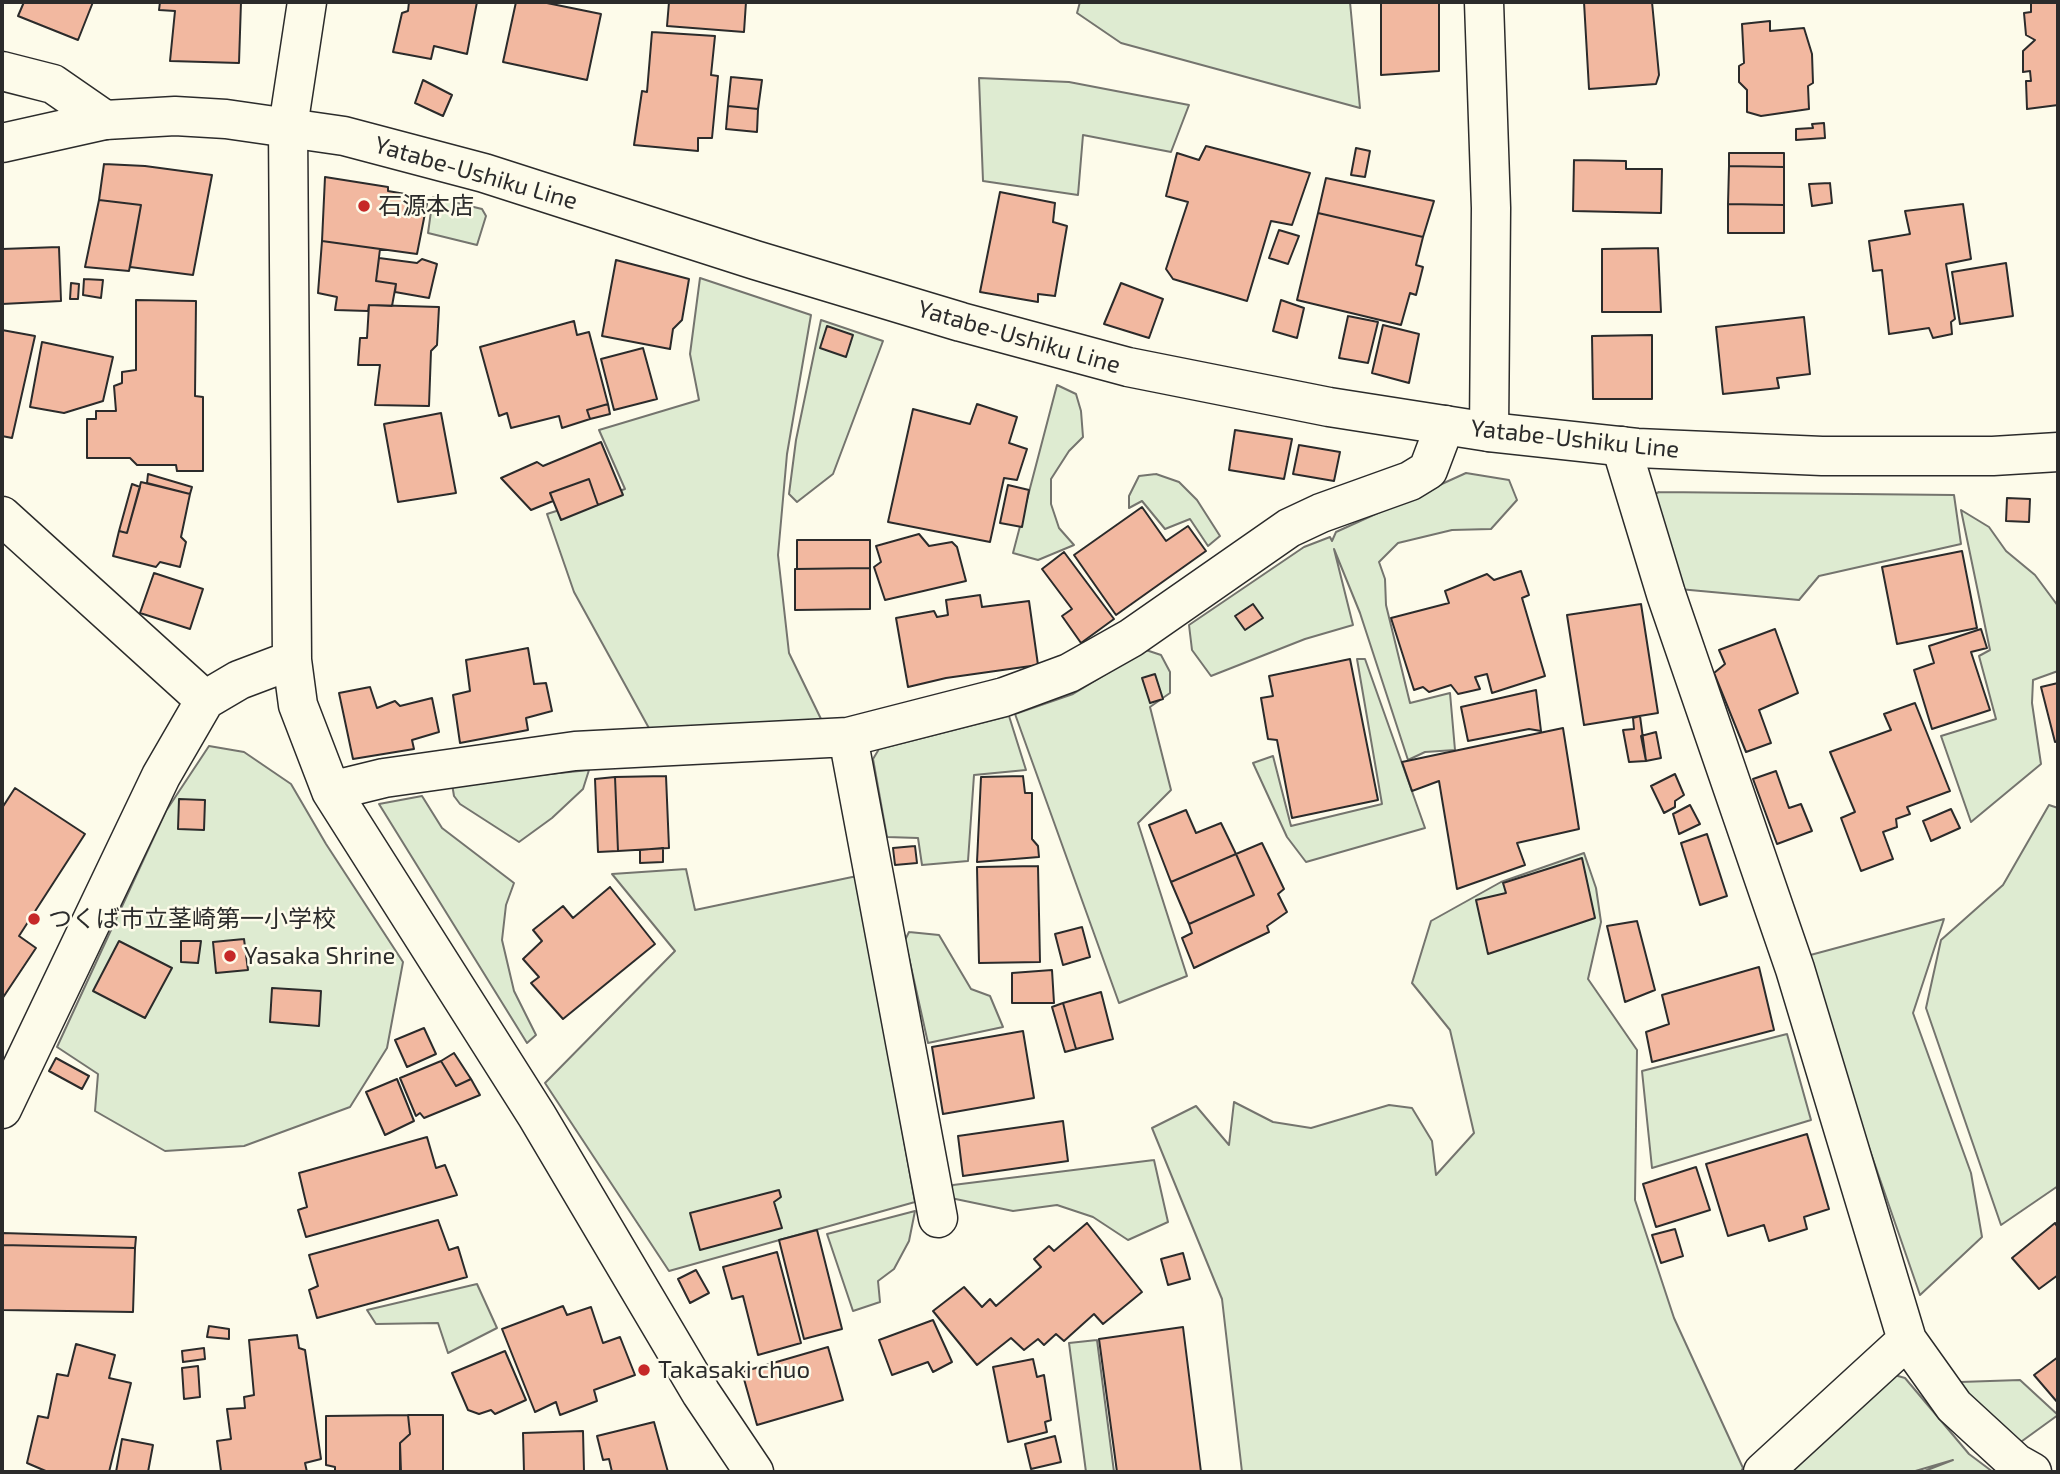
<!DOCTYPE html>
<meta charset="utf-8">
<style>
body{margin:0}
#map{position:relative;width:2060px;height:1474px;overflow:hidden;background:#fdfbea;font-family:"Exo 2",sans-serif}
canvas{display:block}
.frame{position:absolute;inset:0;border:4px solid #2b2b2b;pointer-events:none}
</style>
<div id="map">
<canvas width="2060" height="1474"></canvas>
<div class="frame"></div>
</div>
<script>
const c = document.querySelector('canvas').getContext('2d');
c.lineJoin = 'round';
function paint(path, color) {
  c.fillStyle = color;
  c.fill(path, 'evenodd');
}
function toPath(rows) {
  const path = new Path2D();
  for (const r of rows) {
    path.moveTo(r[0], r[1]);
    for (let i = 2; i < r.length; i += 2) path.lineTo(r[i], r[i + 1]);
  }
  return path;
}
function strokePath(path, color, width, dash) {
  c.strokeStyle = color;
  c.lineWidth = width;
  c.lineCap = dash ? 'butt' : 'round';
  c.setLineDash(dash || []);
  c.stroke(path);
}
function label(font, color, halo, rows, align = 'center') {
  c.font = font + ' "Exo 2","Noto Sans JP",sans-serif';
  c.lineWidth = 5;
  c.setLineDash([]);
  c.textBaseline = 'middle';
  c.strokeStyle = halo;
  c.fillStyle = color;
  for (const [text, x, y, turn = 0] of rows) {
    c.save();
    c.translate(x, y);
    c.rotate((+turn || 0) * Math.PI / 180);
    c.textAlign = isNaN(turn) ? turn : align;
    if (halo) c.strokeText(text, 0, 0);
    c.fillText(text, 0, 0);
    c.restore();
  }
}
const green = toPath([
 [1080,2,1350,2,1360,108,1121,43,1077,13,1080,2],
 [979,78,1069,82,1189,105,1171,152,1083,135,1078,195,983,181,979,78],
 [433,197,482,209,486,216,477,245,428,233,433,197],
 [700,278,811,315,787,454,778,555,789,653,822,721,650,730,574,592,547,514,625,489,599,430,699,400,690,354,700,278],
 [821,320,883,341,833,474,797,502,789,494,796,440,821,320],
 [1057,385,1076,394,1081,411,1083,437,1069,451,1051,479,1051,504,1059,528,1074,545,1038,560,1013,553,1057,385],
 [1466,473,1509,480,1517,500,1491,529,1452,530,1398,543,1379,562,1385,579,1386,605,1410,703,1450,693,1455,750,1425,752,1408,760,1360,613,1334,549,1353,625,1305,639,1211,676,1192,650,1189,625,1304,547,1330,537,1332,541,1336,532,1466,473],
 [1156,474,1179,482,1197,500,1220,536,1208,546,1190,519,1165,529,1142,501,1129,508,1129,496,1139,476,1156,474],
 [1659,492,1954,495,1961,544,1819,576,1799,600,1679,589,1647,498,1659,492],
 [1961,510,1989,527,2006,551,2035,575,2058,606,2058,671,2033,680,2032,703,2041,764,1971,822,1941,736,1996,719,1979,656,1990,650,1961,510],
 [1146,650,1161,655,1170,672,1170,693,1150,707,1171,790,1138,823,1187,976,1119,1003,1015,714,1073,694,1146,650],
 [1357,659,1365,659,1425,828,1306,862,1287,837,1253,763,1273,756,1291,826,1382,804,1357,659],
 [1009,716,1026,770,974,775,968,861,922,865,918,838,887,837,873,759,879,749,1009,716],
 [209,746,244,752,291,784,326,844,403,962,387,1048,350,1107,244,1146,165,1151,95,1111,98,1074,57,1047,166,811,209,746],
 [589,770,583,789,552,818,519,842,460,804,454,796,452,784,589,770],
 [422,796,442,828,514,883,506,905,502,940,514,991,536,1035,527,1043,379,804,422,796],
 [2049,805,2058,808,2058,1186,2001,1225,1926,1008,1941,940,2003,885,2049,805],
 [1584,853,1596,888,1601,922,1588,979,1637,1050,1635,1200,1674,1318,1743,1468,1741,1472,1242,1472,1222,1299,1152,1128,1196,1106,1229,1145,1234,1102,1273,1122,1311,1128,1389,1105,1412,1108,1432,1141,1436,1175,1474,1133,1450,1030,1412,983,1431,921,1501,882,1584,853],
 [686,869,695,910,857,876,915,1202,669,1271,545,1083,675,951,612,874,686,869],
 [1944,919,1913,1013,1971,1173,1982,1237,1920,1295,1803,957,1944,919],
 [909,932,939,935,971,989,990,996,1003,1027,928,1043,905,940,909,932],
 [1787,1034,1811,1120,1652,1168,1642,1071,1787,1034],
 [1154,1160,1168,1222,1128,1240,1093,1217,1057,1205,1013,1211,946,1197,953,1185,1154,1160],
 [915,1211,909,1241,894,1269,878,1281,880,1302,853,1311,827,1234,915,1211],
 [477,1284,497,1328,448,1353,438,1323,376,1324,367,1310,477,1284],
 [1097,1340,1114,1472,1086,1472,1069,1343,1097,1340],
 [1884,1372,1905,1378,1969,1454,1993,1472,1922,1472,1953,1460,1912,1472,1772,1472,1884,1372],
 [2020,1380,2058,1415,2018,1444,1989,1423,1960,1382,2020,1380]
]);
const building = toPath([
 [24,2,93,2,78,40,18,16,24,2],
 [160,2,241,2,239,63,170,61,175,11,159,10,160,2],
 [409,2,477,2,467,54,434,46,431,59,393,52,402,13,408,11,409,2],
 [516,2,542,2,601,14,587,80,503,62,516,2],
 [669,2,746,2,744,32,667,26,669,2],
 [1381,2,1439,2,1439,71,1381,75,1381,2],
 [1584,2,1652,2,1659,75,1656,84,1589,89,1584,2],
 [2031,2,2058,2,2058,105,2027,109,2026,81,2031,81,2030,71,2023,72,2023,51,2035,40,2026,35,2024,13,2031,12,2031,2],
 [1770,21,1770,31,1804,28,1812,54,1813,83,1808,86,1809,109,1761,116,1747,112,1747,90,1739,82,1739,66,1744,63,1742,24,1770,21],
 [652,32,715,36,711,75,718,76,712,138,698,138,698,151,634,145,642,91,647,92,652,32],
 [731,77,762,80,758,109,728,106,731,77],
 [423,80,452,95,443,116,415,103,423,80],
 [728,106,758,109,757,132,726,129,728,106],
 [1824,123,1825,138,1796,140,1796,129,1813,128,1812,124,1824,123],
 [1206,146,1310,173,1292,225,1271,221,1247,301,1173,279,1166,269,1188,202,1166,196,1177,153,1199,160,1206,146],
 [1356,148,1370,151,1365,177,1351,175,1356,148],
 [1729,153,1784,153,1784,167,1729,166,1729,153],
 [1574,160,1626,161,1626,169,1662,169,1661,213,1573,211,1574,160],
 [104,164,145,166,212,175,193,275,130,267,141,205,99,200,104,164],
 [1729,166,1784,167,1784,205,1728,204,1729,166],
 [325,177,388,187,388,191,428,198,417,254,322,241,325,177],
 [1326,178,1434,201,1423,237,1318,213,1326,178],
 [1830,183,1832,203,1812,206,1809,184,1830,183],
 [1000,192,1055,203,1053,222,1067,226,1055,296,1038,294,1038,302,980,292,1000,192],
 [99,200,141,205,129,271,85,267,99,200],
 [1728,204,1784,205,1784,233,1728,233,1728,204],
 [1963,204,1971,259,1946,264,1955,319,1951,322,1952,334,1933,338,1929,328,1889,334,1882,270,1873,271,1869,241,1910,234,1905,211,1963,204],
 [1318,213,1423,237,1416,265,1423,267,1416,295,1410,293,1401,325,1297,300,1318,213],
 [1279,230,1299,236,1288,264,1269,258,1279,230],
 [322,241,380,249,376,281,396,284,392,306,369,305,368,311,335,310,337,297,318,293,322,241],
 [59,247,61,301,2,304,2,249,59,247],
 [1658,248,1661,312,1602,312,1602,249,1658,248],
 [379,258,417,263,422,259,437,264,429,298,395,292,396,284,376,281,379,258],
 [616,260,689,279,682,320,673,329,670,349,602,336,616,260],
 [2006,263,2013,316,1960,324,1952,272,2006,263],
 [84,279,103,280,101,298,83,295,84,279],
 [71,283,79,284,78,299,70,299,71,283],
 [1121,283,1163,299,1149,338,1104,324,1121,283],
 [136,300,196,301,195,396,203,397,203,471,177,471,176,465,137,465,130,458,87,458,87,419,96,419,96,411,116,411,114,386,122,383,122,372,136,370,136,300],
 [1281,300,1304,308,1297,338,1273,331,1281,300],
 [369,305,439,307,437,345,431,351,429,406,375,405,380,365,358,365,360,338,367,338,369,305],
 [1348,316,1378,322,1368,363,1339,358,1348,316],
 [1804,317,1810,374,1777,378,1779,388,1723,394,1716,327,1804,317],
 [574,321,577,335,589,332,608,404,587,410,590,419,562,428,559,416,511,428,507,413,499,416,480,347,574,321],
 [1383,325,1419,334,1409,383,1372,373,1383,325],
 [827,326,853,335,846,357,820,348,827,326],
 [2,330,35,336,12,438,2,436,2,330],
 [1652,335,1652,399,1593,399,1592,336,1652,335],
 [42,342,113,357,103,401,64,413,30,407,42,342],
 [643,348,657,399,614,410,601,359,643,348],
 [608,404,610,414,590,419,587,410,608,404],
 [977,404,1017,417,1009,443,1027,449,1017,480,1004,478,990,542,888,522,913,409,970,424,977,404],
 [441,413,456,493,398,502,384,424,441,413],
 [1235,430,1292,439,1284,479,1229,470,1235,430],
 [601,442,623,495,598,505,589,479,550,493,553,501,531,510,501,478,537,462,543,466,601,442],
 [1299,445,1340,452,1334,481,1293,474,1299,445],
 [148,474,192,487,190,494,147,483,148,474],
 [589,479,598,505,561,520,550,493,589,479],
 [141,482,190,494,181,537,186,542,180,567,160,562,156,567,113,556,119,531,127,533,141,482],
 [132,484,140,487,127,533,119,531,132,484],
 [1008,485,1029,490,1022,527,1000,523,1008,485],
 [2007,498,2030,499,2029,522,2006,521,2007,498],
 [1142,507,1166,541,1188,526,1206,551,1116,615,1074,555,1142,507],
 [919,534,929,546,952,542,957,547,966,581,885,600,874,567,881,562,876,546,919,534],
 [797,540,870,540,870,568,797,569,797,540],
 [1962,551,1977,628,1897,644,1882,567,1962,551],
 [1064,552,1114,619,1081,643,1062,616,1072,609,1042,569,1064,552],
 [870,568,870,609,795,610,795,569,870,568],
 [1521,571,1529,595,1522,598,1545,676,1492,693,1487,674,1475,677,1480,689,1458,694,1451,685,1429,692,1423,687,1414,690,1391,618,1449,603,1445,591,1487,574,1494,580,1521,571],
 [154,573,203,589,190,629,140,613,154,573],
 [980,595,982,607,1029,601,1038,665,946,678,908,687,896,618,934,611,937,617,948,615,946,600,980,595],
 [1253,604,1263,618,1245,630,1235,616,1253,604],
 [1641,604,1658,713,1584,725,1567,615,1641,604],
 [1775,629,1798,693,1759,710,1771,743,1746,752,1714,673,1725,664,1719,650,1775,629],
 [1981,629,1987,648,1971,652,1990,710,1932,729,1914,670,1934,663,1929,646,1981,629],
 [528,648,534,684,546,683,552,711,526,718,528,730,460,743,453,695,470,691,466,660,528,648],
 [1350,659,1378,800,1292,818,1277,740,1268,739,1261,698,1273,696,1269,676,1350,659],
 [1155,674,1163,699,1150,703,1142,678,1155,674],
 [2058,683,2058,741,2055,742,2041,687,2058,683],
 [370,687,377,708,395,701,400,706,432,698,439,732,412,740,414,749,353,759,339,693,370,687],
 [1536,690,1541,731,1529,729,1468,741,1461,707,1536,690],
 [1915,703,1950,791,1907,807,1910,814,1896,819,1897,827,1883,832,1893,859,1861,871,1841,818,1855,812,1830,752,1891,730,1884,714,1915,703],
 [1640,716,1646,761,1629,762,1623,730,1634,729,1633,718,1640,716],
 [1563,728,1579,829,1517,843,1525,865,1457,889,1439,781,1412,791,1402,762,1563,728],
 [1656,732,1661,758,1646,761,1641,736,1656,732],
 [1776,771,1789,808,1801,804,1812,831,1777,844,1753,779,1776,771],
 [1675,774,1684,795,1675,801,1675,807,1664,813,1651,786,1675,774],
 [666,776,669,848,618,851,615,777,666,776],
 [1023,776,1025,793,1032,793,1032,839,1038,846,1039,857,977,862,981,777,1023,776],
 [615,777,618,851,598,852,595,779,615,777],
 [15,788,85,834,19,936,36,948,2,999,2,808,15,788],
 [179,799,205,800,204,830,178,829,179,799],
 [1690,805,1700,824,1679,834,1673,814,1690,805],
 [1951,809,1960,828,1931,841,1923,821,1951,809],
 [1186,810,1196,833,1221,823,1236,854,1171,882,1149,825,1186,810],
 [1707,834,1727,896,1700,905,1681,843,1707,834],
 [1262,843,1284,889,1278,894,1287,912,1267,926,1269,932,1194,968,1182,938,1192,933,1189,924,1254,895,1236,854,1262,843],
 [915,846,917,863,895,865,893,848,915,846],
 [663,848,663,862,640,863,640,850,663,848],
 [1236,854,1254,895,1189,924,1171,882,1236,854],
 [1582,858,1595,918,1488,954,1476,900,1506,893,1503,883,1582,858],
 [1038,866,1040,962,979,963,977,867,1038,866],
 [610,887,655,944,563,1019,531,983,539,977,523,959,542,941,533,930,563,906,573,918,610,887],
 [1637,921,1655,990,1625,1002,1607,926,1637,921],
 [1082,927,1090,957,1063,965,1055,934,1082,927],
 [244,939,248,970,216,973,213,942,244,939],
 [119,941,172,968,145,1018,93,991,119,941],
 [181,941,201,941,198,963,181,962,181,941],
 [1759,967,1774,1030,1652,1062,1646,1032,1669,1024,1662,995,1759,967],
 [1052,970,1054,1003,1012,1003,1012,973,1052,970],
 [272,988,321,991,319,1026,270,1022,272,988],
 [1101,992,1113,1039,1076,1049,1063,1003,1101,992],
 [1063,1003,1076,1049,1065,1052,1052,1007,1063,1003],
 [424,1028,436,1054,407,1067,395,1040,424,1028],
 [1023,1031,1034,1098,943,1114,932,1047,1023,1031],
 [454,1053,471,1079,456,1086,441,1061,454,1053],
 [56,1058,89,1076,82,1089,49,1071,56,1058],
 [441,1061,456,1086,471,1079,480,1095,424,1118,420,1113,416,1116,400,1078,441,1061],
 [397,1079,414,1121,385,1135,366,1092,397,1079],
 [1063,1121,1068,1161,963,1176,958,1136,1063,1121],
 [1807,1134,1829,1209,1804,1217,1807,1229,1769,1241,1764,1225,1728,1236,1706,1164,1807,1134],
 [427,1137,436,1168,445,1165,457,1195,306,1237,298,1210,307,1207,299,1173,427,1137],
 [1696,1167,1710,1210,1656,1227,1643,1184,1696,1167],
 [779,1190,781,1197,774,1202,782,1228,700,1250,690,1213,779,1190],
 [438,1220,449,1250,458,1247,467,1277,317,1318,309,1290,318,1286,309,1255,438,1220],
 [1087,1223,1142,1292,1103,1324,1094,1314,1064,1341,1056,1334,1044,1345,1038,1339,1024,1350,1011,1338,977,1365,933,1311,964,1287,982,1307,990,1299,996,1306,1041,1267,1034,1259,1049,1246,1054,1251,1087,1223],
 [2055,1223,2058,1228,2058,1275,2039,1289,2012,1258,2055,1223],
 [1675,1229,1683,1256,1661,1263,1652,1235,1675,1229],
 [817,1230,842,1329,804,1339,779,1240,817,1230],
 [2,1233,136,1237,135,1248,2,1245,2,1233],
 [2,1245,135,1248,133,1312,2,1310,2,1245],
 [777,1252,801,1343,758,1355,743,1296,732,1299,723,1267,777,1252],
 [1183,1253,1190,1279,1168,1285,1161,1259,1183,1253],
 [696,1270,709,1293,690,1303,678,1279,696,1270],
 [563,1306,567,1315,591,1307,603,1343,620,1337,635,1375,594,1390,597,1401,560,1415,556,1402,535,1412,502,1329,563,1306],
 [933,1320,952,1362,933,1372,928,1362,892,1375,879,1340,933,1320],
 [209,1326,229,1329,229,1339,207,1337,209,1326],
 [1183,1327,1201,1472,1117,1472,1099,1339,1183,1327],
 [297,1335,299,1348,305,1350,321,1459,305,1463,307,1472,221,1471,217,1441,231,1439,227,1409,245,1408,244,1397,254,1395,249,1340,297,1335],
 [76,1344,115,1355,109,1378,131,1383,109,1472,48,1472,27,1463,38,1416,48,1418,57,1374,68,1376,76,1344],
 [828,1347,843,1400,757,1425,742,1372,828,1347],
 [204,1348,205,1359,183,1362,182,1351,204,1348],
 [505,1351,526,1400,495,1414,491,1410,479,1414,468,1410,452,1373,505,1351],
 [2058,1357,2058,1403,2034,1375,2058,1357],
 [1033,1359,1037,1377,1044,1375,1051,1420,1045,1422,1047,1432,1008,1442,993,1367,1033,1359],
 [198,1366,200,1397,184,1399,182,1368,198,1366],
 [408,1415,410,1434,400,1443,400,1472,335,1472,335,1467,326,1465,326,1416,408,1415],
 [408,1415,443,1415,443,1472,401,1472,400,1443,410,1434,408,1415],
 [654,1422,668,1472,612,1472,609,1459,603,1460,597,1436,654,1422],
 [583,1431,584,1472,524,1472,523,1433,583,1431],
 [1055,1436,1061,1462,1031,1469,1025,1444,1055,1436],
 [122,1439,153,1445,148,1472,116,1472,122,1439]
]);
const minor = toPath([
 [307,2,288,127,292,660,298,705,331,791,537,1116,701,1393,754,1472],
 [1484,2,1491,208,1489,432],
 [2,71,53,84,105,120],
 [1621,446,1666,594,1795,969,1907,1340,1954,1406,2016,1463,2032,1472],
 [2,516,205,700],
 [848,737,938,1218],
 [331,791,384,778,575,751,848,737,1004,697,1069,673,1131,638,1289,528,1321,513,1410,481,1428,470,1445,425],
 [2,1109,161,776,205,700,239,680,292,660],
 [1763,1472,1907,1340]
]);
const major = toPath([
 [2,143,105,120,175,116,226,119,344,136,484,173,755,260,961,322,1128,367,1329,407,1489,432,1637,448,1822,456,1993,456,2058,452]
]);
const markers = [
 [364,206,7,"#c62828"],
 [34,919,7,"#c62828"],
 [230,956,7,"#c62828"],
 [644,1370,7,"#c62828"]
];
const streetNames = [
 ["Yatabe-Ushiku Line",476,173,16],
 ["Yatabe-Ushiku Line",1019,337,16],
 ["Yatabe-Ushiku Line",1575,439,6]
];
const poiNames = [
 ["石源本店",378,206],
 ["つくば市立茎崎第一小学校",48,919],
 ["Yasaka Shrine",244,956],
 ["Takasaki chuo",658,1370]
];
paint(green, '#deebd1');
strokePath(green, '#74746e', 2);
paint(building, '#f2b8a0');
strokePath(building, '#2b2b2b', 2);
strokePath(minor, '#2b2b2b', 41);
strokePath(major, '#2b2b2b', 41);
strokePath(minor, '#fdfbea', 38);
strokePath(major, '#fdfbea', 38);
for (const [x, y, r, color] of markers) {
  const dot = new Path2D();
  dot.arc(x, y, r, 0, 2 * Math.PI);
  c.fillStyle = color;
  c.fill(dot);
  strokePath(dot, '#fdfbea', 2.5);
}
label('24px', '#2b2b2b', '#fdfbea', streetNames);
label('24px', '#2b2b2b', '#fdfbea', poiNames, 'left');
</script>
